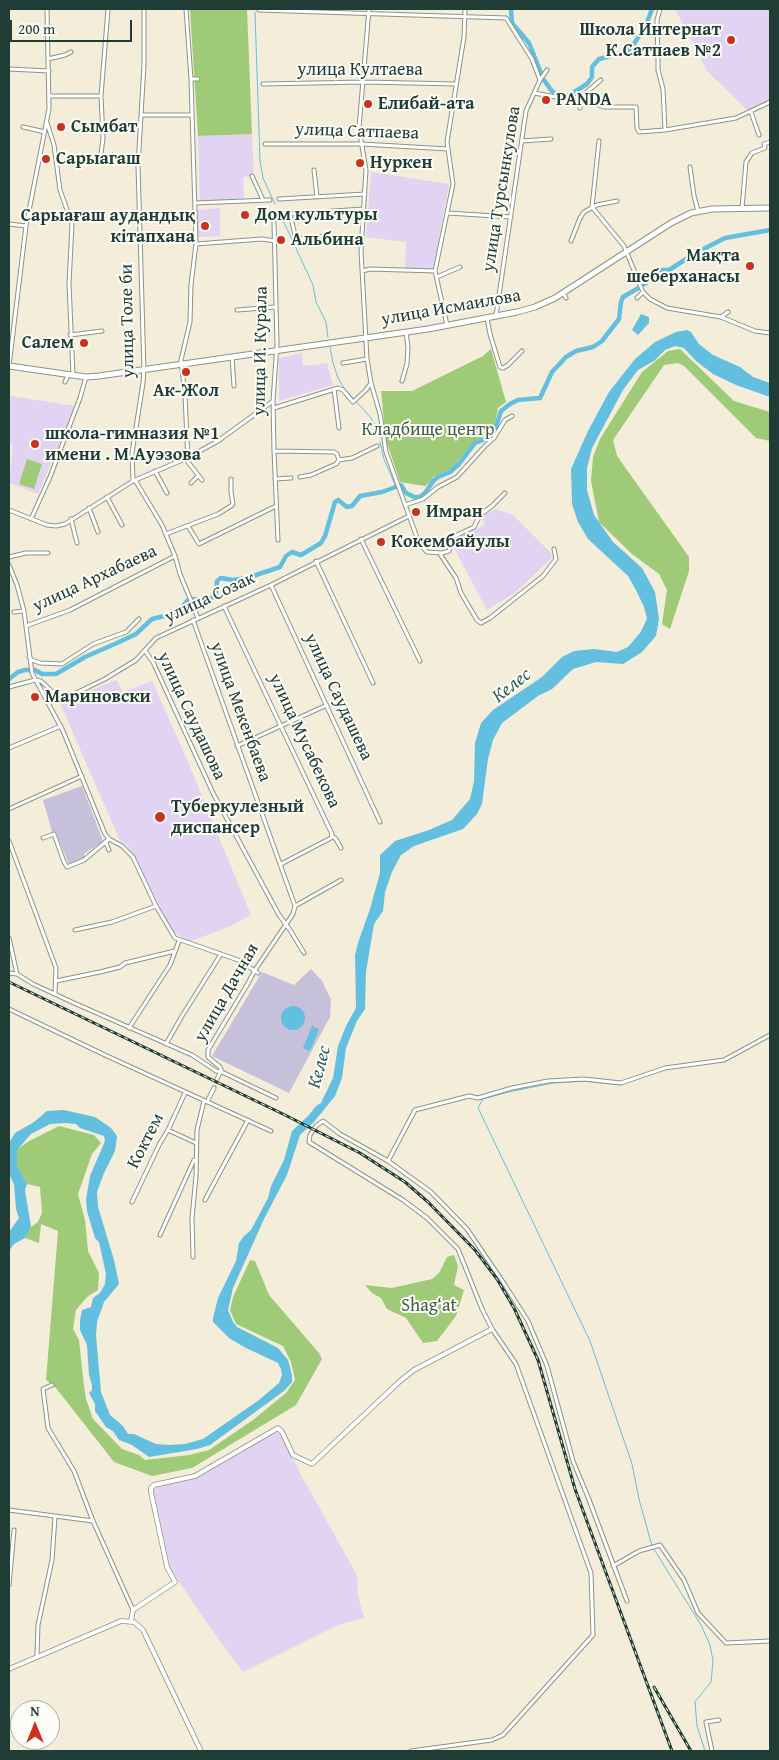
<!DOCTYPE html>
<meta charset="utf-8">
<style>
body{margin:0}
#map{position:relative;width:779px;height:1760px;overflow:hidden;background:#f3edd9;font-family:"Gentium Book Plus",serif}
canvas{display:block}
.frame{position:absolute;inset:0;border:10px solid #1f3d34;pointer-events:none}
.north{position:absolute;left:10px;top:1700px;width:50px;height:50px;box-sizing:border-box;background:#fdfcf7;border:1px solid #a4b0a9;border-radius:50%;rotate:0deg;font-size:14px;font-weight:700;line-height:20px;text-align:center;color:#1f3d34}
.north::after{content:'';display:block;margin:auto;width:18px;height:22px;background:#c8321e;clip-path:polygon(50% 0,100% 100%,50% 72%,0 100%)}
.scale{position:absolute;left:10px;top:20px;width:122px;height:22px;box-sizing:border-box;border:2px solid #1f3d34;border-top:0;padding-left:6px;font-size:15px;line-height:18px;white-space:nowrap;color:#1f3d34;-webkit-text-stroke:4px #fdfcf7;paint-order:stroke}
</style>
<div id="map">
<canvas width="779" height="1760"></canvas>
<div class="frame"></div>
<div class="north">N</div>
<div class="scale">200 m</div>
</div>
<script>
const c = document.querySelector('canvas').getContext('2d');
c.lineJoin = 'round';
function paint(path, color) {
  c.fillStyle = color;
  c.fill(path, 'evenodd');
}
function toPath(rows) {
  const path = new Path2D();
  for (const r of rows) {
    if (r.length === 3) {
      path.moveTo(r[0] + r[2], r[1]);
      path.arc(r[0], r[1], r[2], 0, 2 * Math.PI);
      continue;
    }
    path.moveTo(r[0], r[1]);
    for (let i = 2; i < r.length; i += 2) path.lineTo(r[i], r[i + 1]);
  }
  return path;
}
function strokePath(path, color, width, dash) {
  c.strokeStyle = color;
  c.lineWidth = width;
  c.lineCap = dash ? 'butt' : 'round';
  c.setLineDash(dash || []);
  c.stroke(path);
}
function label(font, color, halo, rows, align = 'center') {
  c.font = font + ' "Gentium Book Plus",serif';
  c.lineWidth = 4;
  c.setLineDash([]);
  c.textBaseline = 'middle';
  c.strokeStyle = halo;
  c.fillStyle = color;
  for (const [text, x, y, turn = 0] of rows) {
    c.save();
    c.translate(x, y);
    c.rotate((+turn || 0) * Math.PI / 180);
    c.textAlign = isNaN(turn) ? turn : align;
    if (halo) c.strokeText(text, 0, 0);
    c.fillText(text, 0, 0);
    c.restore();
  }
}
const built = toPath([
 [675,9,770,9,770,101,749,112,707,71],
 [252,134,254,176,243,177,244,198,200,202,198,136],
 [371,172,449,184,433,269,405,268,406,242,366,237],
 [220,208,220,236,198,237,197,210],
 [302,353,303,366,327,363,333,385,279,401,279,358],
 [11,396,75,406,38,494,9,483,13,446,9,442,9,417],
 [496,509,513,515,550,552,552,558,516,592,487,610,454,548,453,539,485,525,481,517],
 [116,680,123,692,152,681,188,762,251,915,233,925,189,942,171,930,135,857,129,847,120,841,60,703],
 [275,1432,281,1434,301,1475,357,1575,358,1595,364,1618,338,1625,243,1672,209,1626,169,1567,153,1492,156,1487,196,1478]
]);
const industrial = toPath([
 [82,786,103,841,84,854,84,858,69,865,56,832,52,832,43,800],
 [311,969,322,981,331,1000,330,1017,289,1093,212,1056,262,972,294,985]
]);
const green = toPath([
 [190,9,247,9,252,134,198,136],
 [491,349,506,402,498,408,494,429,487,438,473,443,453,468,433,477,430,482,425,486,400,482,386,440,381,391,412,391,483,356],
 [680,349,734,401,770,412,770,441,756,438,684,366,678,363,664,365,613,440,617,456,689,557,689,571,670,629,662,624,667,590,659,574,632,554,599,522,591,481,593,457,600,439,642,372,668,351],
 [27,459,42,464,34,489,19,484],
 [59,1126,94,1135,101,1143,92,1154,78,1194,85,1220,88,1251,99,1273,98,1290,87,1297,76,1310,73,1329,79,1340,84,1386,86,1399,93,1419,122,1449,139,1455,145,1460,189,1455,209,1450,253,1420,286,1393,295,1380,291,1362,283,1346,236,1324,230,1310,233,1297,250,1260,255,1261,269,1295,319,1353,322,1359,296,1405,192,1468,152,1476,114,1462,56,1388,46,1380,58,1231,41,1224,39,1243,25,1238,31,1227,38,1222,42,1213,40,1187,27,1184,17,1165,16,1150,29,1141],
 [454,1255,458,1266,454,1285,464,1290,456,1316,437,1341,423,1343,406,1318,387,1309,381,1298,372,1293,365,1285,392,1288,432,1279,439,1273,447,1257]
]);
const water = toPath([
 [641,314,649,317,649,323,638,335,632,330],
 [687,330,691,332,699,344,713,355,740,367,753,377,770,383,770,397,736,385,713,374,696,361,684,348,675,346,665,350,654,361,638,370,623,390,592,448,587,468,587,490,594,515,613,542,642,568,655,592,659,619,656,636,642,652,623,664,596,662,573,669,552,689,538,696,502,723,493,740,488,759,482,804,477,814,463,829,414,846,401,855,392,872,385,892,383,911,374,924,366,972,365,1009,357,1021,346,1048,342,1078,335,1096,314,1122,300,1135,287,1175,264,1219,233,1288,228,1310,233,1322,237,1327,278,1348,288,1360,292,1375,292,1382,284,1391,210,1445,197,1449,149,1457,132,1445,119,1440,113,1431,106,1427,95,1411,95,1404,89,1393,92,1390,92,1385,89,1375,87,1345,80,1330,80,1320,82,1310,91,1307,93,1298,100,1293,105,1284,106,1274,99,1242,95,1238,87,1211,86,1200,90,1176,105,1141,104,1136,80,1128,76,1124,65,1123,50,1124,31,1134,17,1150,17,1165,27,1184,25,1190,31,1227,25,1238,14,1244,9,1251,9,1232,19,1218,16,1209,14,1184,9,1174,9,1143,15,1133,34,1122,47,1111,64,1110,95,1117,111,1128,117,1136,115,1151,104,1173,97,1192,98,1207,114,1260,119,1284,104,1302,97,1322,96,1335,101,1392,110,1415,123,1426,128,1434,134,1434,156,1444,169,1445,185,1444,203,1439,259,1400,279,1383,282,1375,281,1369,278,1363,244,1347,229,1338,213,1322,213,1318,218,1298,236,1261,239,1243,244,1236,251,1230,268,1198,271,1186,284,1160,292,1131,309,1115,316,1106,321,1103,333,1078,338,1046,346,1026,356,1008,355,955,358,943,370,909,380,873,380,855,395,841,429,830,452,820,470,799,474,781,475,743,481,723,493,710,542,677,562,657,574,651,594,649,617,652,628,647,640,633,647,619,644,607,636,590,628,576,588,539,578,522,572,504,571,469,588,431,609,392,635,359,655,342,676,332],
 [293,1018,12],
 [312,1026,319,1029,310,1051,303,1048]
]);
const stream = toPath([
 [255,12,260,161,263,178,275,204],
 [281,216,313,285,316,302,326,322,328,337],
 [330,347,333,363,338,378,344,388,371,418,378,430],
 [380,442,384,459,396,487],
 [621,1085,584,1081,553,1083,508,1092,483,1099,478,1108,590,1341,632,1464,639,1499,652,1546,701,1625,710,1645,713,1661,711,1682,695,1702,697,1726,705,1751]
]);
const canal = toPath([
 [511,9,512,23,529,43,541,73],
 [544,80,551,90,557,95,568,96,587,84,592,77,592,67,599,59,626,52,632,47,646,25,652,9],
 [642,285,646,283,652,274,659,270,669,270,694,254,725,238,770,230],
 [9,679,18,672,25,670,35,670,42,674,56,674,85,657,117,643,136,634,152,619,177,613,188,600,194,599,204,600,212,598,216,593,217,581,221,578,233,580,247,578,280,567,286,556,292,552,301,555,321,543,325,536,335,502,338,500,347,507,352,506,360,496,382,492,401,485,406,493,414,497,420,497,425,493,434,480,438,477,450,472,459,464,475,443,488,438,495,430,501,411,510,404,518,400,540,398,552,372,566,357,576,351,593,347,602,341,619,319,621,302,623,297,640,287]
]);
const minorTunnel = toPath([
 [214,1088,217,1079]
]);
const minor = toPath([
 [186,9,191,79,196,244,191,285,190,322,181,360,185,395,188,462,202,480],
 [369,9,359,128,366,170,361,251,367,359,371,383,380,414,386,452,419,543,427,552,442,553,449,551,453,537,474,527,480,515,492,506,505,493],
 [660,9,657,20,658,60,658,70,663,89,665,130],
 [259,10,506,18,532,59,540,80],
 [48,59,65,55,71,52],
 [9,69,49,71],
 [191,79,198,79],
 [263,84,364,82,456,84],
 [534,93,567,99,582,96,601,80],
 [50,96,101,96],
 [582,96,588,101,604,107,636,107,637,128,639,132,665,130,736,118,770,102],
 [580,108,582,97],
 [751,112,759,135],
 [142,115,192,115],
 [47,123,54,145,60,190,72,224,69,284,73,375],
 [23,127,45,132],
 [522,141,551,139],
 [599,141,592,207,624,246,643,292,650,299,667,308,721,317,755,331,770,333],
 [265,144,362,144,448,149],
 [100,162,103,138,101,96,108,9],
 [690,167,694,196,698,211],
 [314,170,317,197],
 [252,176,263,200],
 [279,199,365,194],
 [195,203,270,200],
 [742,208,746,162,752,153,765,148,764,144,770,142],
 [448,213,511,217],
 [274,223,277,344,273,401,274,451,278,540],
 [9,224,26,226],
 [327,236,296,239,290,214,363,209],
 [571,241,580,218,584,212,597,205,617,201],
 [196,244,262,239,275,241],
 [362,271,370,269,435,271],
 [437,277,460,267],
 [563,293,566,298],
 [637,298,643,292],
 [237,310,276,307],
 [496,316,526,111,540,80,547,70],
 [721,317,728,312],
 [487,318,490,334,500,367,503,368,508,365,522,351],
 [447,325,435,271,453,184,447,142,464,37,465,9],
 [70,335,102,331],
 [232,357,234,386],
 [343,363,367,359],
 [9,366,26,226,49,109,47,9],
 [402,381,407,364,408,347,406,332],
 [65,382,68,375],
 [334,389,339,428],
 [274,408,338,388,343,390,353,402,366,390,371,383],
 [274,451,334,452,337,454,339,460],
 [339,460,352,458,377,446],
 [155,471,167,493],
 [300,477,311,475,336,464,339,460],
 [275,479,291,478],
 [135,480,162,525,175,556,180,574,198,618],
 [133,481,132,453,143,383,144,370,138,166,144,65,144,9],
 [191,483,198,476],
 [107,497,122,525],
 [405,505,423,499,438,487,457,477,485,446,494,438,505,420,512,416],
 [89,508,98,532],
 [9,510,47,525,56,526,65,524,133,481,187,458,218,441,273,401],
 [31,519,50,477,80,398,86,377],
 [71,519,77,543],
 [188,526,199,544,276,506],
 [166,534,218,514,231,506,233,504,231,492,231,479],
 [361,539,420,661],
 [440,554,456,578,461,593,477,620,481,623,490,618,543,576,556,559,554,549],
 [9,557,26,553,48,553],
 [316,561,373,683],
 [9,565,17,585,24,611,32,673,63,731,105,834,109,839,122,846,133,857,156,906,175,938,238,960,258,973],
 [271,585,380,822],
 [224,606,332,834,331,838,281,864],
 [14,612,24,611],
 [193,620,295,906,293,914,255,970,247,985,208,1050,208,1057,220,1067,222,1072],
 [26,626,70,610,175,556],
 [145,651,153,662,213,793,279,915,290,930,304,953],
 [29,657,32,660,40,663,62,664,93,644,126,632,139,619],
 [35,680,41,681,59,698,62,699,68,697,105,679,136,660,156,638,271,585,409,516],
 [9,687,35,680],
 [237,746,327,705],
 [9,748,61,726],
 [9,809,82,776],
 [332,836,336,839,341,848],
 [43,838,54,834,64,862,67,867,84,860,109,839],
 [9,841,56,968,55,993],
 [106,843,109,850],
 [295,906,341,880],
 [75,930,112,922,156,906],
 [9,938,17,974],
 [9,973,17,974,33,984,74,1003,192,1055,216,1071,222,1072,276,1098],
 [56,981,100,972,120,967,125,963,175,951],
 [9,1009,107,1056,271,1131],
 [129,1028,170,965,179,941],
 [166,1044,182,1016,221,954],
 [217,1079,220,1073],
 [207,1102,214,1088],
 [168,1130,196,1143],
 [388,1161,415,1110,469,1096,478,1098,512,1088,548,1081,584,1079,621,1083,665,1068,724,1060,770,1035],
 [205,1200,248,1120],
 [132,1202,160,1143,168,1130,185,1093],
 [160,1235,194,1160],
 [193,1257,192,1218,196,1176,197,1130,204,1101],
 [52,1385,43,1389,48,1428,74,1471,93,1521,133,1610],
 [9,1510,93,1521],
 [613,1566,639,1551,660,1545,684,1580,698,1613,726,1643,770,1641],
 [9,1585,14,1530],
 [37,1656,38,1625,52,1560,55,1517],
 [411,1751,492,1740,503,1735,593,1635,591,1573,516,1364,492,1329,482,1309,458,1249,427,1218,403,1200,309,1142,310,1135,316,1126,323,1121,340,1134,388,1161,431,1192,467,1229,505,1285,528,1321,547,1366,573,1461,588,1497,627,1601],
 [712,1751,706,1722,719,1720]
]);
const tertiary = toPath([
 [131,1621,133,1610,175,1582,167,1567,151,1492,151,1488,154,1485,195,1476,278,1428,282,1432,293,1455,312,1464,399,1382,414,1370,492,1329],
 [9,1669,121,1621,134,1622,143,1630,201,1751]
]);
const primary = toPath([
 [9,366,86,377,99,376,428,329,517,312,535,307,555,298,671,223,691,213,712,209,770,208]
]);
const rail = toPath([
 [9,982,285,1115,360,1153,405,1182,428,1202,475,1250,497,1279,514,1308,538,1360,575,1489,672,1751],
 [654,1687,691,1751]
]);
const markers = [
 [731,40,5,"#c8321e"],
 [546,100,5,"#c8321e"],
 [368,104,5,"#c8321e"],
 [61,127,5,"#c8321e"],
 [46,159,5,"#c8321e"],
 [360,163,5,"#c8321e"],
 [245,215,5,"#c8321e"],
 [205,226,5,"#c8321e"],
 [281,240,5,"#c8321e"],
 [750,266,5,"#c8321e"],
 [84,343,5,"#c8321e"],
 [186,372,5,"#c8321e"],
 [35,444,5,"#c8321e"],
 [416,512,5,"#c8321e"],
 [381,542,5,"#c8321e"],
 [35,697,5,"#c8321e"],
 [160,817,6,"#c8321e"]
];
const poiNames = [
 ["Школа Интернат",721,30,"right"],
 ["К.Сатпаев №2",721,51,"right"],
 ["PANDA",556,100],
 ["Елибай-ата",378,104],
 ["Сымбат",71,127],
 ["Сарыагаш",56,159],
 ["Нуркен",370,163],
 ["Дом культуры",255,215],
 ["Сарыағаш аудандық",195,216,"right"],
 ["кітапхана",195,237,"right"],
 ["Альбина",291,240],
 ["Мақта",740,256,"right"],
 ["шеберханасы",740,277,"right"],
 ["Салем",74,343,"right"],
 ["Ак-Жол",186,391,"center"],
 ["школа-гимназия №1",45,434],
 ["имени . М.Ауэзова",45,455],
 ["Имран",426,512],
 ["Кокембайулы",391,542],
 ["Мариновски",45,697],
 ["Туберкулезный",171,807],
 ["диспансер",171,828]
];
const streetNames = [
 ["улица Култаева",360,70],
 ["улица Сатпаева",357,132,2],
 ["улица Турсынкулова",502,189,-81],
 ["улица Исмаилова",451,308,-10],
 ["улица Толе би",128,321,-91],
 ["улица И. Курала",261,351,-89],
 ["улица Архабаева",95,579,-25],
 ["улица Созак",210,598,-25],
 ["улица Саудашева",338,697,65],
 ["улица Мекенбаева",240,712,70],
 ["улица Саудашова",191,716,65],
 ["улица Мусабекова",304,741,65],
 ["улица Дачная",227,993,-60],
 ["Коктем",146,1141,-63]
];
const parkNames = [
 ["Кладбище центр",428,430],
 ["Shag‘at",429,1306]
];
const waterNames = [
 ["Келес",512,686,-38],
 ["Келес",320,1067,-75]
];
paint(built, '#e3d3f3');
paint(industrial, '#c6c0da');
paint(green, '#9fcb78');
paint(water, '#62bfe0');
strokePath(stream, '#62bfe0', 1);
strokePath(canal, '#62bfe0', 4.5);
strokePath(minorTunnel, '#c9cab8', 3, [3, 1.5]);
strokePath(minor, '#899586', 5);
strokePath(tertiary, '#899586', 5.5);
strokePath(primary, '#899586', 7);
strokePath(minor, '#fff', 3);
strokePath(tertiary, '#fff', 4);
strokePath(primary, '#fff', 5);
strokePath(rail, '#1f3d34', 3);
strokePath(rail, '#fdfcf7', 1, [4]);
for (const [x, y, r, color] of markers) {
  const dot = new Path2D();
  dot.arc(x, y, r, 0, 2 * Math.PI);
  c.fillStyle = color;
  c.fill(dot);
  strokePath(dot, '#fdfcf7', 2);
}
label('bold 18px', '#1f3d34', '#fdfcf7', poiNames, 'left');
label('18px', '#1f3d34', '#fdfcf7', streetNames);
label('18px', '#3f6045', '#fdfcf7', parkNames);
label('italic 19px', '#305e5f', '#fdfcf7', waterNames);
</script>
